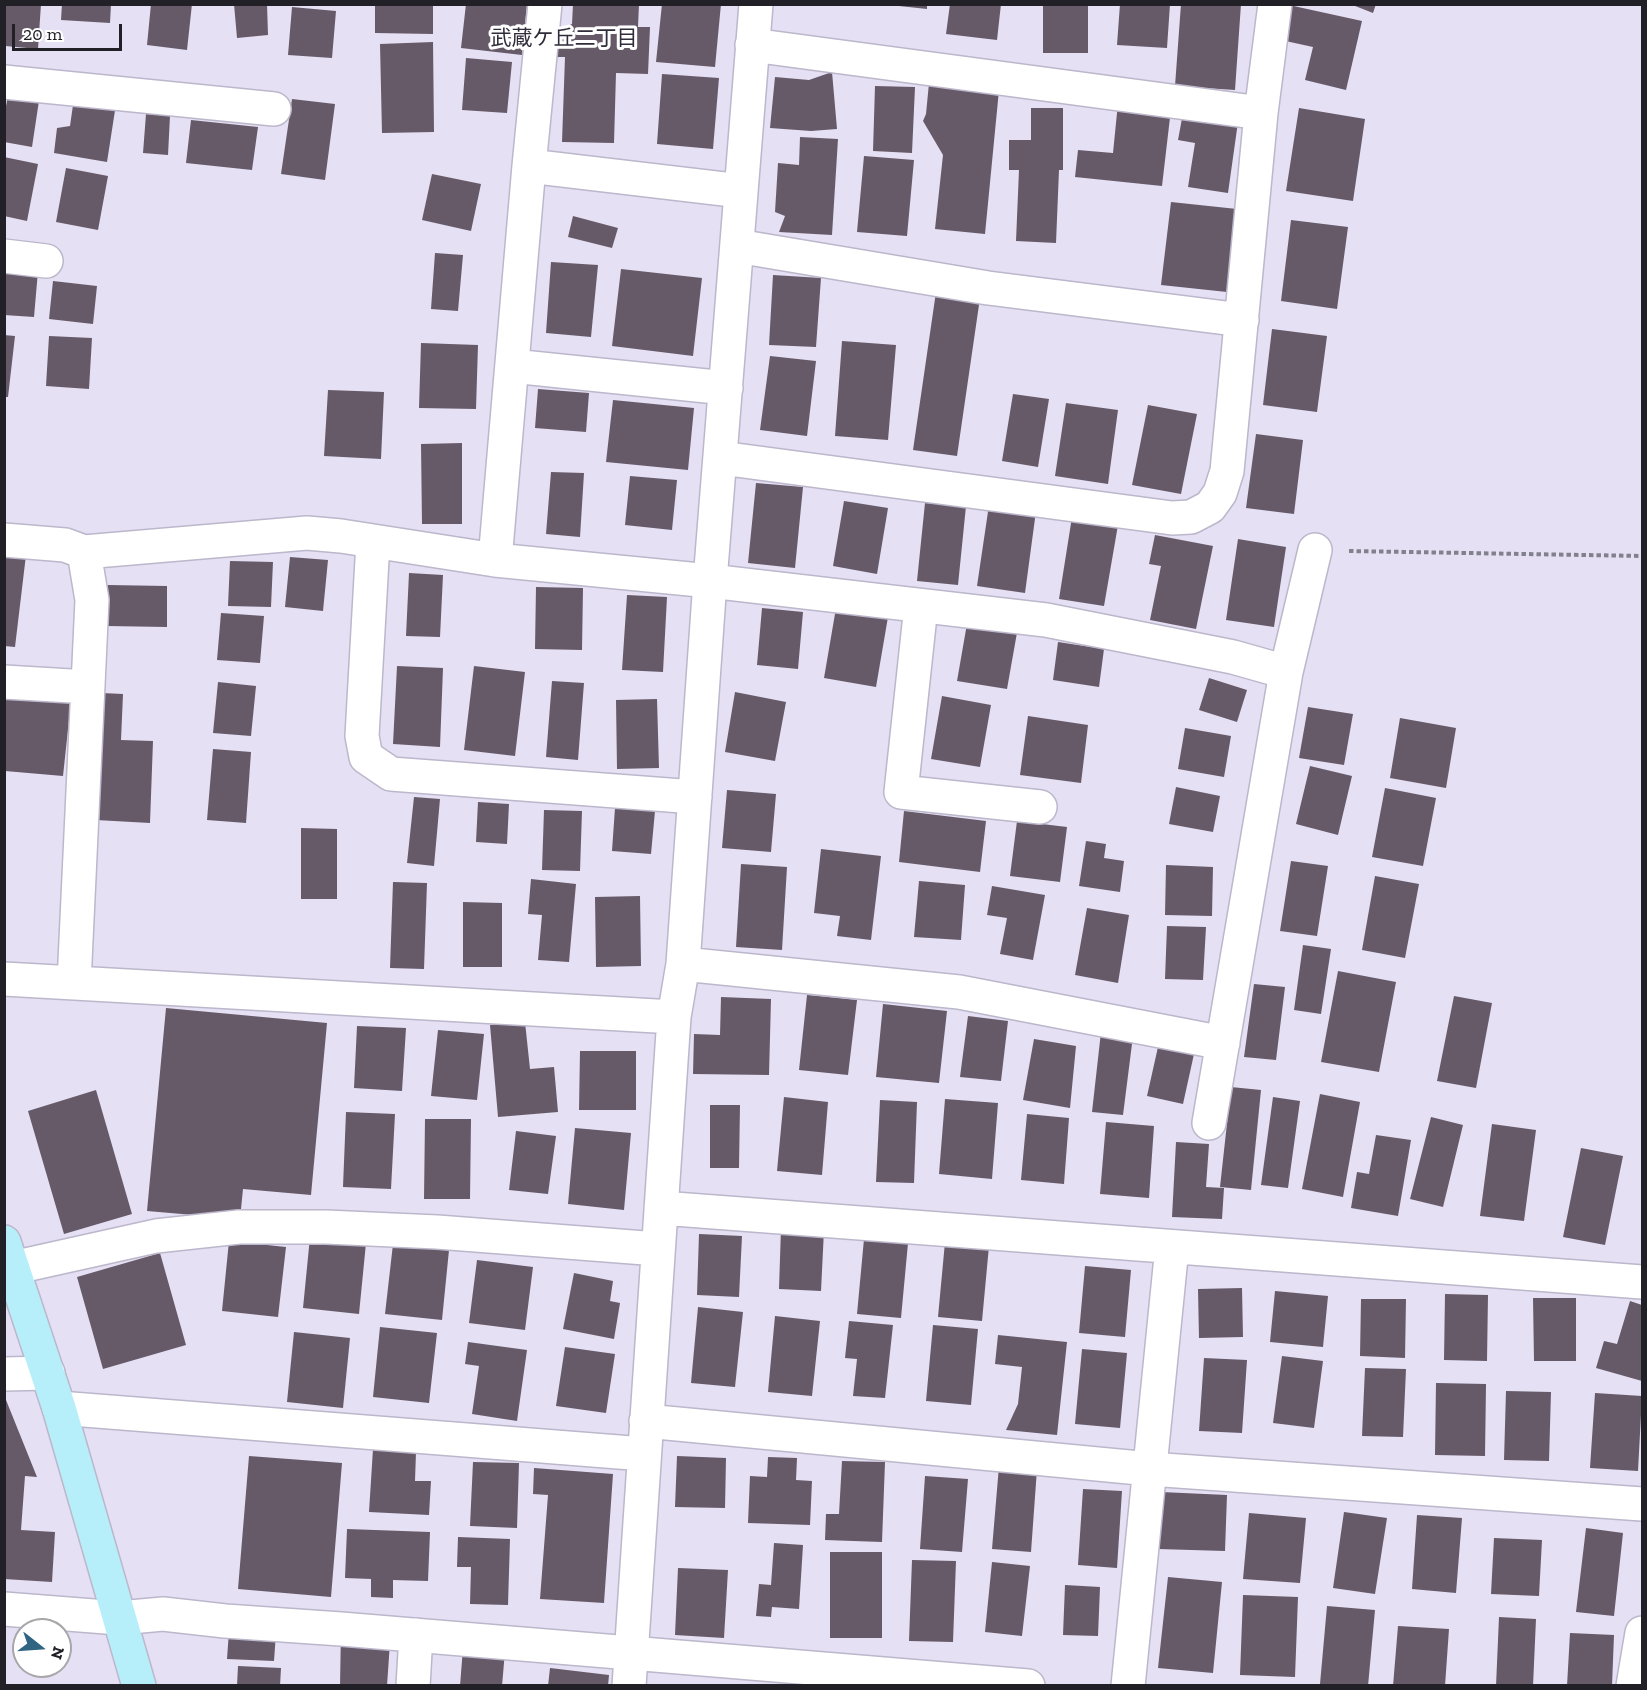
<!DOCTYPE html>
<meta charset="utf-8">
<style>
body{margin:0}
#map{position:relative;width:1647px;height:1690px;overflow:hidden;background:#e5e0f4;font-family:"Zilla Slab",serif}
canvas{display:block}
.frame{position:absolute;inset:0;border:6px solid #222027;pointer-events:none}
.north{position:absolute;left:12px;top:1618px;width:60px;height:60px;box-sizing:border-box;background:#fff;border:2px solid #a7a6a9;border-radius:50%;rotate:107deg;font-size:16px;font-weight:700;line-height:24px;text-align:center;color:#222027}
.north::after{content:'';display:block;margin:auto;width:21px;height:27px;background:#2f6581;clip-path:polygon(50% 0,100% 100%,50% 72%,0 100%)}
.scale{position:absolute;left:12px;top:24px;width:110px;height:27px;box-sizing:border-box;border:3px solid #222027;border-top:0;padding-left:8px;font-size:18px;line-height:21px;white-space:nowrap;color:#222027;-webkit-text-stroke:4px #fff;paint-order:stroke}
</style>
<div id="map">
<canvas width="1647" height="1690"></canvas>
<div class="frame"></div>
<div class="north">N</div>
<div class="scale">20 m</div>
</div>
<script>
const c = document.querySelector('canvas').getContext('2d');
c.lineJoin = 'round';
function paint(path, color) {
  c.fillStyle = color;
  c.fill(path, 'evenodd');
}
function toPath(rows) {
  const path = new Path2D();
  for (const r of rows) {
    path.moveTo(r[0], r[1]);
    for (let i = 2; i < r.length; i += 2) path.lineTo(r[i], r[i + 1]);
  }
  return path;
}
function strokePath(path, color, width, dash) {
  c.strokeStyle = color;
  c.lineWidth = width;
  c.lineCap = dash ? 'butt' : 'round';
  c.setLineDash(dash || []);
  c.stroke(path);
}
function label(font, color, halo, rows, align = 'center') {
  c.font = font + ' "Zilla Slab","Noto Sans JP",serif';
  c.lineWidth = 6;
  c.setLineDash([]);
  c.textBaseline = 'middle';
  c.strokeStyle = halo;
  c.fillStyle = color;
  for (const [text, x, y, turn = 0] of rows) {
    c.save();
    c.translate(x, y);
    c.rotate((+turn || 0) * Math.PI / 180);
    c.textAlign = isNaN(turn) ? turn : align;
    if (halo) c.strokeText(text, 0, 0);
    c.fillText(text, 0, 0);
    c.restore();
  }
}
const building = toPath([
 [5,4,41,4,38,49,5,46],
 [62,4,111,4,110,23,61,20],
 [151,4,192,4,187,50,147,45],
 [234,4,267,4,268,35,237,38],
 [375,4,433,4,433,34,375,33],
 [466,4,527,4,522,55,461,48],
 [573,4,639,4,638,27,650,27,648,74,616,73,614,143,562,142,565,57,552,57,553,31,572,24],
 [662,4,721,4,715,67,656,62],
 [899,4,927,4,927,9,899,6],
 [950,4,1001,4,997,40,946,34],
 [1043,4,1088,4,1088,53,1043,53],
 [1120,4,1170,4,1167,48,1117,45],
 [1181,4,1241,4,1235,90,1175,86],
 [1350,4,1376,4,1373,13],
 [1289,5,1362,21,1346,90,1305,80,1313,47,1281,40],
 [292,7,336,11,332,58,288,55],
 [433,42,434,132,382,133,380,44],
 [466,58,512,62,507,113,462,110],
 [832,72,837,129,811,131,770,128,775,77,809,80],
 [662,74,719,78,713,149,657,144],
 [929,83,999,90,985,234,935,229,943,155,923,121,926,114],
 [875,86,915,87,912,153,873,151],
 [9,90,40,94,32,147,4,142,4,117],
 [74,98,116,104,107,162,54,153,57,128,70,126],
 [292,99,335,104,325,180,281,174],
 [1118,103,1171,109,1162,186,1075,177,1078,150,1113,153],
 [1031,108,1063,108,1063,170,1059,170,1056,243,1016,241,1019,170,1009,170,1009,140,1031,140],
 [1299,108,1365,119,1353,201,1286,191],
 [1183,113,1238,122,1228,193,1188,187,1195,143,1178,140],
 [146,114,170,116,168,155,143,153],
 [191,120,258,127,252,170,186,163],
 [800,137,838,139,832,235,779,232,785,216,775,212,778,163,799,165],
 [864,156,914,160,907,236,857,232],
 [4,157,38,164,27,221,4,216],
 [66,168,108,176,98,230,56,222],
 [432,174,481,184,471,231,422,220],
 [1171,202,1237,209,1227,292,1161,285],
 [573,216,618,228,612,248,568,237],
 [1291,220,1348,227,1337,309,1281,301],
 [435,253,463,255,458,311,431,309],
 [551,262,598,265,591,337,546,333],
 [4,269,38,271,34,317,4,315],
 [621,269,702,278,693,356,612,346],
 [773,275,821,278,816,347,769,345],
 [53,281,97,286,93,324,49,319],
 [936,292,980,298,957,456,913,450],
 [1272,329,1327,336,1317,412,1263,405],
 [4,335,15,336,8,397,4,397],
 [49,336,92,338,89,389,46,386],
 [842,341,896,345,888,440,835,436],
 [421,343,478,345,476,409,419,408],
 [770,356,816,361,807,436,760,430],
 [538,389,589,393,586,432,535,428],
 [328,390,384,392,381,459,324,456],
 [1013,394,1049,399,1038,467,1002,461],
 [613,400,694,408,688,470,606,462],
 [1066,403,1118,410,1108,484,1055,476],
 [1148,405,1197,414,1181,494,1132,485],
 [1256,434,1303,440,1294,514,1246,508],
 [462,443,462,524,422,524,421,444],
 [551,472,584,473,580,537,546,534],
 [630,476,677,480,672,530,625,525],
 [756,483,803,487,795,568,748,563],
 [844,501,888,508,877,574,833,566],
 [925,503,966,506,958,585,917,581],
 [989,505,1036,511,1025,593,977,586],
 [1072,517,1118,525,1104,606,1059,599],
 [1155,535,1213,546,1196,629,1150,620,1161,566,1149,564],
 [1238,539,1286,547,1274,627,1226,620],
 [4,552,26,555,15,647,4,646],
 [290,557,328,560,323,611,285,607],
 [230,561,273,562,271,607,228,606],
 [409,573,443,575,440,637,406,636],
 [108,585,167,586,167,627,107,626],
 [536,587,583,588,582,650,535,649],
 [627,595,667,597,663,672,622,670],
 [762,608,803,612,798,669,757,665],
 [836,608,888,617,876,687,824,678],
 [221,613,264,616,260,663,217,660],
 [968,618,1018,627,1007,689,957,681],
 [1058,642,1104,649,1099,687,1053,680],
 [397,666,443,668,440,747,393,744],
 [474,666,525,672,515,756,464,750],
 [1209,678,1247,690,1237,722,1199,710],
 [552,681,584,683,578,760,546,757],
 [218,682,256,686,251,736,213,733],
 [5,685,72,692,63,776,5,771],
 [735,692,786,702,775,761,725,752],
 [102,693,123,694,121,740,153,741,150,823,96,820],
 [942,696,991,705,980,767,931,759],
 [657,699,659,768,617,769,616,700],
 [1308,707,1353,714,1344,765,1299,758],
 [1028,716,1088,725,1081,783,1020,775],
 [1400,718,1456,728,1446,788,1390,778],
 [1185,728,1231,736,1224,777,1178,769],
 [213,749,251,752,246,823,207,820],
 [1310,766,1352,776,1338,835,1296,824],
 [1176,787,1220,796,1213,832,1169,824],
 [1385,788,1436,798,1423,866,1372,857],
 [727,790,776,794,771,852,722,848],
 [414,797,440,799,434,866,407,863],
 [478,802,509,804,507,844,476,842],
 [615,808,655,811,651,854,612,851],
 [544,810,582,811,580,871,542,870],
 [904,811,986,821,980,872,899,862],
 [1017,821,1067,827,1060,882,1010,876],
 [301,828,337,829,337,899,301,899],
 [1086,841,1106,844,1104,858,1124,861,1120,892,1079,886],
 [821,849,881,856,871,940,837,936,840,916,814,913],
 [1291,861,1328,866,1317,936,1280,931],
 [741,864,787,867,782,950,736,947],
 [1166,865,1213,867,1212,916,1165,915],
 [1375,876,1419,884,1405,958,1362,950],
 [531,879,576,884,569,962,538,960,542,915,528,914],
 [919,881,965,885,961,940,914,937],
 [393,882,427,883,424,969,390,968],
 [992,886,1045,895,1033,960,1000,954,1007,918,987,915],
 [640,896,641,966,596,967,595,897],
 [463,902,502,903,502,967,463,967],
 [1087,908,1129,915,1118,983,1075,975],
 [1167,926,1206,927,1203,980,1165,979],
 [1303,945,1331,949,1321,1014,1294,1010],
 [1338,971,1396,982,1379,1072,1321,1062],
 [1254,984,1285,987,1276,1060,1244,1057],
 [807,995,857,1000,848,1075,799,1070],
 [1454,996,1492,1003,1476,1088,1437,1081],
 [721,997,771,999,769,1075,693,1074,694,1034,720,1035],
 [883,1004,947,1011,939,1083,876,1077],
 [166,1008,327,1023,311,1195,243,1189,240,1219,147,1211],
 [968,1016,1008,1021,1001,1081,960,1077],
 [525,1022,530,1069,554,1067,558,1112,498,1117,490,1025],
 [357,1026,406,1028,402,1091,354,1088],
 [438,1030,484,1034,477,1100,431,1096],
 [1101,1032,1133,1036,1123,1115,1092,1112],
 [1034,1039,1076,1046,1070,1108,1023,1100],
 [1158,1047,1194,1054,1183,1104,1147,1096],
 [580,1051,636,1051,636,1110,579,1110],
 [1231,1087,1261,1090,1251,1190,1220,1187],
 [96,1090,132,1214,64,1234,28,1111],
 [1320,1094,1360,1102,1343,1197,1302,1189],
 [784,1097,828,1102,822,1175,777,1171],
 [1273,1097,1300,1101,1288,1188,1261,1185],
 [945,1099,998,1103,992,1179,939,1174],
 [880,1100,917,1102,914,1183,876,1182],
 [710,1105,740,1105,739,1168,710,1168],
 [346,1112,395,1114,391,1189,343,1187],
 [1027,1114,1069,1118,1064,1184,1021,1180],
 [1431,1117,1463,1125,1443,1207,1410,1199],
 [425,1119,471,1119,470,1199,424,1199],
 [1106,1122,1154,1126,1149,1198,1100,1194],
 [1492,1124,1536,1130,1524,1221,1480,1216],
 [575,1128,631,1133,624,1210,568,1204],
 [516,1131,556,1136,548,1194,509,1190],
 [1376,1135,1411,1140,1398,1216,1351,1208,1357,1172,1369,1174],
 [1176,1142,1209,1144,1206,1187,1224,1188,1222,1219,1172,1217],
 [1581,1148,1623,1156,1605,1245,1563,1237],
 [781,1228,824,1230,821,1291,779,1289],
 [699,1234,742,1236,739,1297,697,1295],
 [310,1237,366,1243,359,1314,303,1308],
 [864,1239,908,1243,901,1318,857,1314],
 [229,1241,286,1247,278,1317,222,1311],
 [945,1242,989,1246,982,1321,938,1317],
 [393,1244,449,1250,442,1320,385,1314],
 [160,1253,186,1345,103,1369,77,1277],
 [477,1260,533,1267,525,1330,469,1323],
 [1085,1266,1131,1270,1125,1337,1079,1333],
 [574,1273,613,1281,610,1301,620,1303,614,1339,563,1329],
 [1242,1288,1243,1337,1199,1338,1198,1289],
 [1275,1291,1328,1296,1323,1347,1270,1342],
 [1445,1294,1488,1295,1487,1361,1444,1360],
 [1533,1298,1576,1298,1576,1361,1534,1361],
 [1361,1299,1406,1299,1405,1358,1360,1356],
 [1630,1301,1642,1305,1642,1381,1596,1368,1604,1341,1617,1344],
 [698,1307,743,1312,735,1387,691,1383],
 [775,1316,820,1321,812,1396,768,1392],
 [849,1321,893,1325,885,1398,853,1396,857,1359,845,1358],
 [933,1325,978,1329,971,1405,926,1401],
 [380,1327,437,1333,429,1403,373,1397],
 [294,1332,350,1338,343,1408,287,1402],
 [998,1335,1067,1342,1057,1435,1006,1430,1018,1404,1022,1367,995,1364],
 [468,1342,527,1350,517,1421,472,1414,479,1366,465,1364],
 [565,1347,615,1354,606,1413,556,1406],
 [1082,1349,1127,1353,1120,1428,1075,1424],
 [1282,1356,1323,1361,1314,1428,1273,1423],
 [1204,1358,1247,1360,1242,1433,1199,1431],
 [1365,1368,1406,1369,1403,1437,1362,1436],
 [1436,1383,1486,1384,1485,1456,1435,1455],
 [1506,1391,1551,1392,1549,1461,1504,1460],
 [1595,1393,1642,1396,1638,1471,1590,1468],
 [4,1395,37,1477,25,1476,21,1530,55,1532,52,1582,4,1579],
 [373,1449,416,1452,415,1481,431,1481,429,1515,369,1512],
 [249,1456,342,1463,331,1597,238,1589],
 [677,1456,726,1458,725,1508,675,1507],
 [768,1457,797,1458,796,1480,812,1481,810,1525,748,1523,750,1476,767,1477],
 [842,1461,885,1462,882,1542,825,1540,826,1514,839,1514],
 [473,1462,519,1463,517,1528,470,1526],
 [999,1466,1037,1469,1031,1552,992,1549],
 [534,1468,613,1474,604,1603,540,1599,548,1495,533,1494],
 [925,1476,968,1479,962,1552,920,1549],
 [1083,1489,1122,1491,1117,1568,1078,1565],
 [1161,1492,1227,1495,1225,1551,1158,1549],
 [1344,1512,1387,1518,1375,1594,1333,1588],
 [1249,1513,1306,1518,1300,1583,1243,1579],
 [1417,1515,1462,1518,1456,1593,1412,1589],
 [1586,1528,1623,1533,1614,1616,1576,1612],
 [347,1529,430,1532,428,1581,393,1580,393,1598,371,1597,371,1579,345,1578],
 [458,1537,510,1539,508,1605,470,1604,471,1567,457,1567],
 [1494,1538,1542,1540,1539,1596,1491,1594],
 [774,1543,803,1545,799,1609,772,1607,771,1617,756,1616,759,1584,771,1585],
 [830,1552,882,1552,882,1638,830,1638],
 [912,1560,956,1561,953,1642,909,1641],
 [992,1562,1030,1566,1022,1636,985,1632],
 [678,1568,728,1570,724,1638,675,1635],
 [1168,1577,1222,1582,1213,1673,1158,1668],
 [1065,1585,1100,1587,1098,1636,1063,1635],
 [1243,1595,1298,1597,1295,1677,1240,1675],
 [1327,1606,1375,1610,1368,1686,1320,1684],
 [1499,1617,1536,1619,1533,1686,1496,1686],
 [1398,1626,1449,1629,1445,1686,1393,1686],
 [341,1629,390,1642,387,1686,340,1686],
 [229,1631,276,1633,274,1661,227,1659],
 [1570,1633,1614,1635,1612,1686,1567,1686],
 [463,1648,505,1651,502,1686,460,1686],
 [238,1666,281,1668,280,1686,237,1686],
 [550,1668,609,1675,608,1686,548,1686]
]);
const path = toPath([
 [1349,551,1642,556]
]);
const street = toPath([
 [752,45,1261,113],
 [4,82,274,109],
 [529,166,741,191],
 [737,246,988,288,1242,320],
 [4,256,46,261],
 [512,366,726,388],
 [721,458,1172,518,1191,517,1210,507,1220,493,1227,471,1261,113,1275,4],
 [4,540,65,545,84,552,92,600,74,983],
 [373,542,362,736,366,757,391,774,695,797],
 [84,552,307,533,341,536,495,560,710,581,1046,620,1233,657,1286,672],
 [495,560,529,166,545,4],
 [921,606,901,792,1040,807],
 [4,682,88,687],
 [683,964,959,992,1223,1043],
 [4,979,674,1017],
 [1209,1123,1286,672,1315,550],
 [661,1208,1642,1282],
 [12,1268,156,1236,239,1227,326,1227,437,1232,658,1249],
 [4,1374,48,1373],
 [59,1408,644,1454],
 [646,1421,1150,1469,1642,1504],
 [4,1609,119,1618,163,1614,225,1621,341,1629,1028,1686],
 [413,1686,416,1635],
 [629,1686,674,1017,683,964,710,581,756,4],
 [1128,1686,1172,1247],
 [1633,1686,1642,1633]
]);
const secondary = toPath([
 [4,1242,59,1408,139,1686]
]);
const neighbourhoodNames = [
 ["武蔵ケ丘二丁目",564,39]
];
paint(building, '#665a69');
strokePath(street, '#bcb7cb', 36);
strokePath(secondary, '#bcb7cb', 36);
strokePath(path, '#83808d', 4, [4.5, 3]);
strokePath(street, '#fff', 33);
strokePath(secondary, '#b6effa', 33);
label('21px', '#302c3b', '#fff', neighbourhoodNames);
</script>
